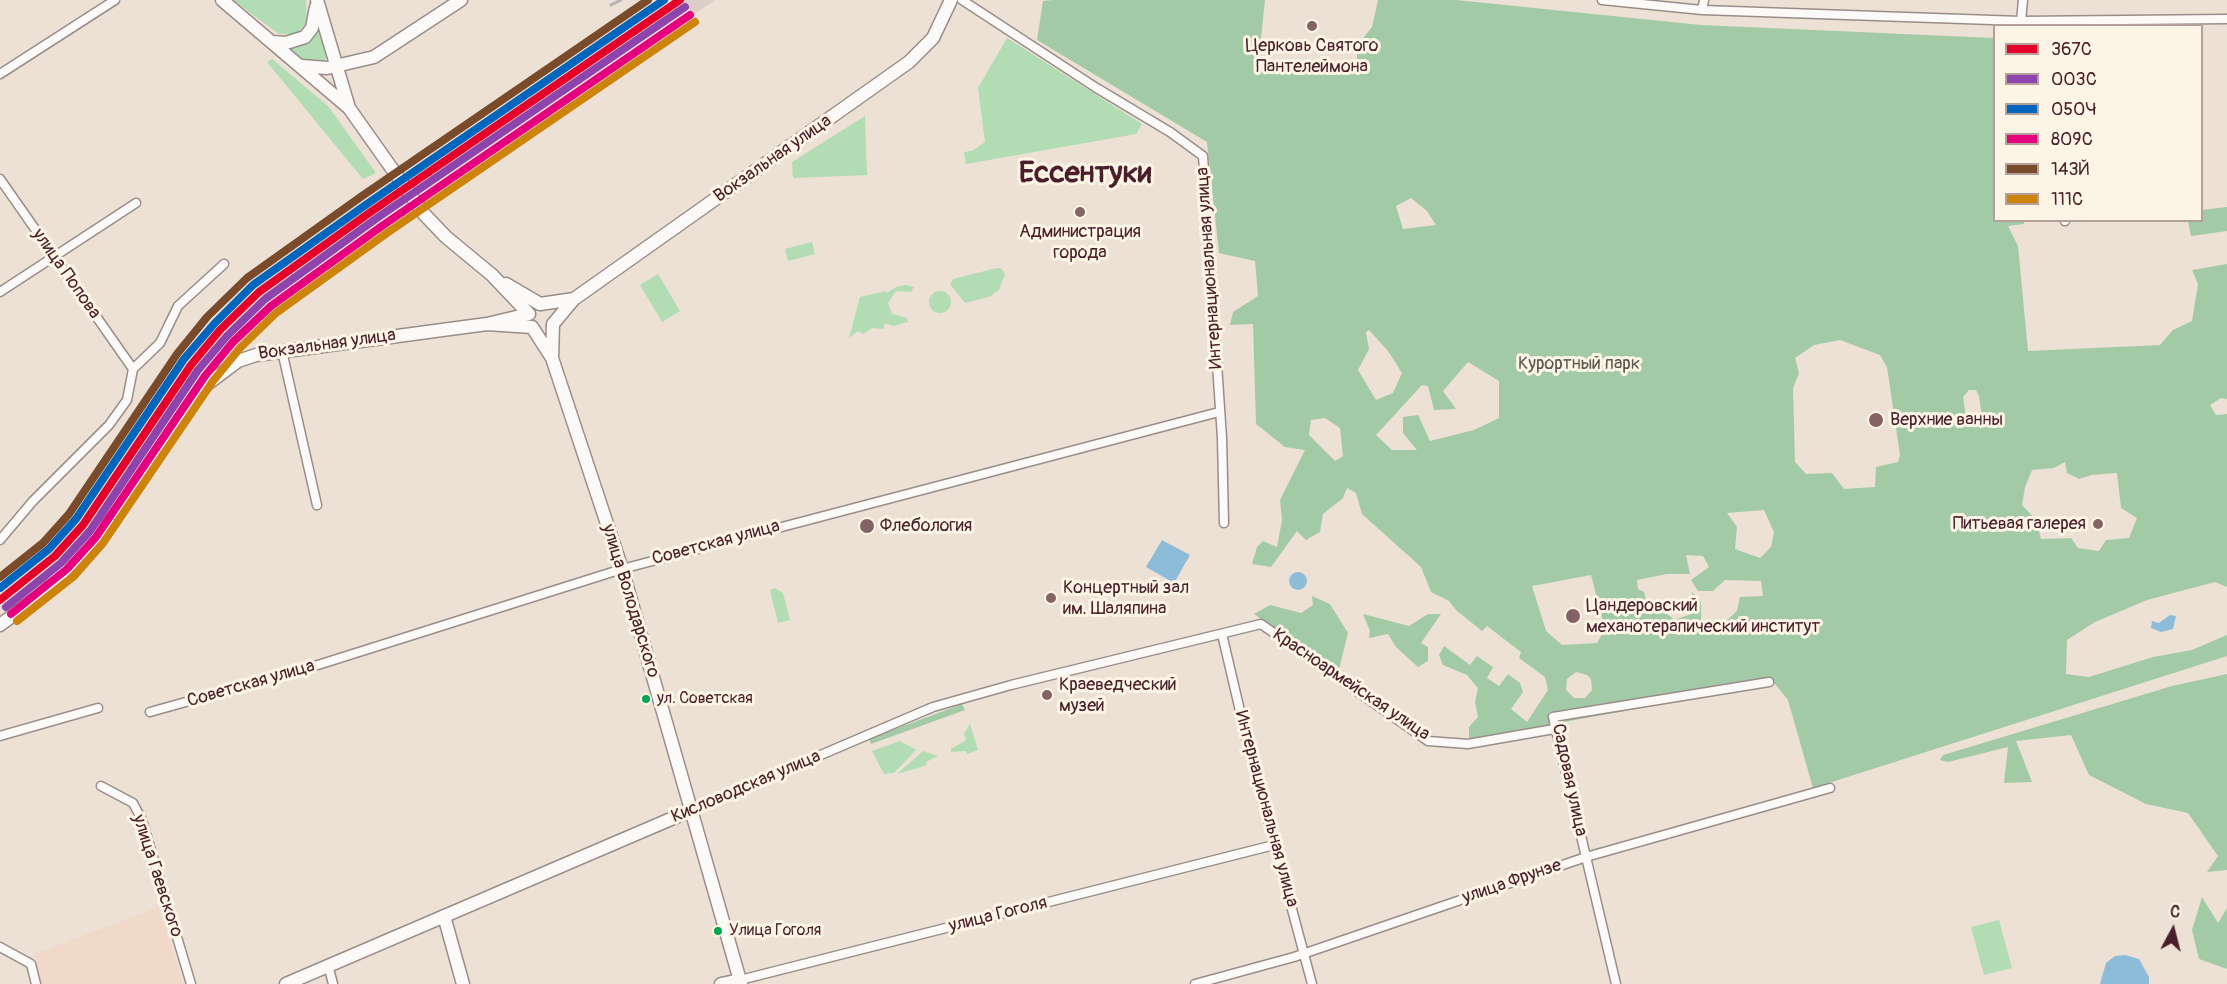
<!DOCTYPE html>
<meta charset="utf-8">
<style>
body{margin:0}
#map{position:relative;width:2227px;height:984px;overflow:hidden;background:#ece1d4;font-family:Pangolin,sans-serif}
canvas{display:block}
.legend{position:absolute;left:1993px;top:24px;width:210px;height:198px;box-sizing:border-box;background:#fcf5e5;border:2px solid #b59f9b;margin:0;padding:8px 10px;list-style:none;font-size:18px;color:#4a1f2b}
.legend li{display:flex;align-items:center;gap:12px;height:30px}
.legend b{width:30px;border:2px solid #b59f9b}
.north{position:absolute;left:2143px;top:900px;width:60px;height:60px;-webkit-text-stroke:4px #fcf5e5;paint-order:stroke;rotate:7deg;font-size:16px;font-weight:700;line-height:24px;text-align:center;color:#4a1f2b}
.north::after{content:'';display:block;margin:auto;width:21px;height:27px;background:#4a1f2b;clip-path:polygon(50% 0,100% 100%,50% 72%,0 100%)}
</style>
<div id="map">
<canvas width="2227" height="984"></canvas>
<ul class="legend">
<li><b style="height:8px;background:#e4002b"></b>367С</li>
<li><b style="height:8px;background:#8e44ad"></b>003С</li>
<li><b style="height:8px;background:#0065bd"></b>050Ч</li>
<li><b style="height:8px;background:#e5007d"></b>809С</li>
<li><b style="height:8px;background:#7a4b2a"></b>143Й</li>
<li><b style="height:8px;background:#cc840b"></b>111С</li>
</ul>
<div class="north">С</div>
</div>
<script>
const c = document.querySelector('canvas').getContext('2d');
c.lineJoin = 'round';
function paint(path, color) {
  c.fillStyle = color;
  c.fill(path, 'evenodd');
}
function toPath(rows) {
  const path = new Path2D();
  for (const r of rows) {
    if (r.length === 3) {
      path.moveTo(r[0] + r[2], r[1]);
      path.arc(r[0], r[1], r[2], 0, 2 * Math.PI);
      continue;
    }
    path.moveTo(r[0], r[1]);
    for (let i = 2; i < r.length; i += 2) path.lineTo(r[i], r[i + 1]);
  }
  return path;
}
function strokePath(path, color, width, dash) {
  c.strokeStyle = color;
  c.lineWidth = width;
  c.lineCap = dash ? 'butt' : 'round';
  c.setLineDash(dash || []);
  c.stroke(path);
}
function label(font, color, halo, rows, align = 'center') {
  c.font = font + ' Pangolin,sans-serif';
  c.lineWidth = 6;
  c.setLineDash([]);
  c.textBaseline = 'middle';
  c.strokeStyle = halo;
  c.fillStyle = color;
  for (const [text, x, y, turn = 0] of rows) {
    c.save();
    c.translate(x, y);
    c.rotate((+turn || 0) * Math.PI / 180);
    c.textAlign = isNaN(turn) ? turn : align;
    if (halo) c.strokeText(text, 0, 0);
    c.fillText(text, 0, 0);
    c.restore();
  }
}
const built = toPath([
 [159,907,183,984,42,984,34,954]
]);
const industrial = toPath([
 [684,0,715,0,693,15]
]);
const green = toPath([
 [233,0,306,0,307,24,296,34,279,34],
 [319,24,327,54,325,60,315,66,299,59,289,48,305,44,314,36],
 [1007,38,1142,124,1136,134,966,164,964,152,972,151,985,142,978,88],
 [272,59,328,106,376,173,363,179,267,62],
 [865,116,867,175,793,178,792,162],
 [812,242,815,254,788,261,785,249],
 [997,268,1001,268,1005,274,999,290,989,297,965,303,950,284,953,279],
 [658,274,680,311,662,322,640,285],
 [906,285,914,287,911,292,896,291,888,303,892,314,907,318,908,322,893,326,885,323,883,329,872,328,863,334,858,331,849,338,860,297,886,291,887,293,896,287],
 [940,302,11],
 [775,588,783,593,790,620,778,623,770,590],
 [970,724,978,750,967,754,966,751,951,752,951,749,966,740,964,734],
 [900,741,916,750,894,773,884,774,872,751],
 [923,751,938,756,926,762,927,765,897,774],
 [1999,920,2012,968,1984,975,1971,927]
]);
const forest = toPath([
 [1053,0,1265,0,1259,58,1289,63,1317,72,1357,65,1357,46,1372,27,1378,0,1456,0,1701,25,1994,38,1994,220,2024,221,2024,224,2008,226,2018,246,2028,351,2160,345,2173,330,2192,321,2198,284,2192,270,2227,264,2227,399,2221,398,2210,405,2216,415,2227,414,2227,587,2215,582,2147,600,2095,622,2067,640,2066,674,2089,677,2153,657,2192,650,2227,635,2227,656,1813,788,1788,700,1775,684,1469,739,1469,727,1478,717,1475,702,1478,688,1467,675,1443,665,1439,655,1444,646,1470,665,1477,656,1493,667,1487,678,1499,686,1508,674,1520,683,1523,692,1511,709,1527,722,1548,690,1545,677,1519,658,1521,652,1487,626,1482,631,1457,611,1449,601,1431,592,1421,567,1362,514,1356,493,1347,488,1343,498,1323,514,1320,532,1306,540,1297,531,1271,567,1252,564,1257,547,1263,541,1277,547,1282,520,1280,500,1305,450,1285,447,1256,424,1253,324,1230,325,1233,312,1258,296,1255,261,1219,253,1207,142,1037,40,1043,1],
 [1411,198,1427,211,1436,225,1403,229,1396,206],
 [1369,330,1388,351,1402,373,1393,393,1376,400,1358,370,1369,349,1366,332],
 [1840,340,1880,355,1887,367,1900,455,1898,462,1876,467,1875,487,1844,489,1832,473,1806,474,1795,462,1793,388,1799,373,1795,358,1814,345],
 [1468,362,1499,381,1499,418,1474,430,1430,441,1418,415,1403,417,1403,433,1417,450,1392,450,1376,435,1422,385,1428,386,1434,410,1456,409,1443,391],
 [1969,390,1976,390,1979,396,1982,416,1974,423,1966,417,1963,397],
 [1325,418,1340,428,1343,456,1335,461,1309,435,1311,420],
 [2065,462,2067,473,2079,479,2091,475,2117,473,2121,508,2137,518,2129,538,2106,540,2099,551,2078,548,2071,538,2041,539,2036,520,2022,505,2025,487,2032,470,2054,468],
 [1764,510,1774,532,1771,547,1760,558,1735,549,1737,527,1727,513],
 [1686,555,1703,556,1709,567,1691,580,1698,591,1713,591,1725,580,1761,581,1763,596,1740,597,1737,611,1725,622,1701,621,1701,602,1692,592,1691,614,1675,620,1660,609,1649,612,1644,592,1638,589,1637,580,1667,574,1690,574],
 [1591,575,1605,629,1597,643,1562,645,1546,631,1532,586],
 [1576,672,1587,675,1591,679,1592,690,1585,698,1574,698,1566,690,1567,679],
 [2227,207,2227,231,2191,236,2188,221,2202,220,2202,210],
 [1312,596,1330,604,1348,633,1338,673,1254,614,1270,605,1301,613,1313,605],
 [1363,614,1409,626,1428,614,1441,614,1421,643,1428,647,1428,661,1418,667,1396,647,1388,634,1369,638,1370,631],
 [2227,674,2227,870,2207,872,2218,856,2188,813,2146,804,2089,775,2071,735,2016,741,2032,782,2004,783,2008,747,1948,762,1940,760,1943,755,2172,686],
 [962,704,965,710,871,744,869,739],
 [2202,897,2218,923,2227,908,2227,969,2199,959,2192,930]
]);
const water = toPath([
 [1162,540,1190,555,1174,583,1146,567],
 [1298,581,9],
 [2170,615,2176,616,2173,629,2161,632,2151,628,2152,621,2159,623],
 [2125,955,2139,959,2149,977,2149,984,2100,984,2106,963,2115,956]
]);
const street = toPath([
 [962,0,1095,87,1170,132,1203,156,1222,438,1224,523],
 [1602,0,1702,10,2021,21,2227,19],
 [1702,10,1704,0],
 [2021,21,2023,0],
 [0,74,115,0],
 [0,179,133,369],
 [2065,220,2065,221],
 [0,292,136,203],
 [282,351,317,505],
 [0,540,33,501,109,425,127,400,133,369,160,343,178,306,224,264],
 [1222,634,1248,745,1312,984],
 [150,712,321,664,622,569,1219,412],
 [0,736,98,708],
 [101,786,133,803,142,820,191,984],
 [692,810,933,707,1011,685,1261,624,1428,741,1468,744,1554,729],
 [0,947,31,964,36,984],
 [328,965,333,984],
 [740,980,1274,845],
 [1195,984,1294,957,1586,857,1830,788],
 [1616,984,1553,717,1769,682]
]);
const secondary = toPath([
 [222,0,349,108,424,214,446,237,492,275,529,314],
 [317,0,349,108],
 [272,42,286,43,305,37,312,28,316,7],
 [302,66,327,68,374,57,461,0],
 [506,284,540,304,574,299],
 [487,324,532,327,552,358,622,569,741,984],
 [552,358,553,324,574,299,909,62,933,38,951,0],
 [0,625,44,592,99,534,125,503,188,407,206,385,238,361,256,355,487,324,529,314],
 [444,916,463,984],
 [286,984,692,810],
 [721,984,740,980]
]);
const rail = toPath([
 [611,5,621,0]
]);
const rail1 = toPath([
 [0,600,55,556,83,525,191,365,220,330,259,292,372,211,680,0]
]);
const rail2 = toPath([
 [6,607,61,563,90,531,198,370,227,336,265,299,377,218,685,7]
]);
const rail3 = toPath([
 [0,588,49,549,76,519,184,359,214,324,253,285,367,204,664,0]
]);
const rail4 = toPath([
 [11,614,67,569,96,537,205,376,233,342,271,306,382,226,690,15]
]);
const rail5 = toPath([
 [0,577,43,543,69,514,177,354,207,317,247,278,362,196,648,0]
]);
const rail6 = toPath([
 [17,621,74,576,103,543,213,381,240,348,276,313,387,233,695,22]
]);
const markers = [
 [1312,26,6,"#836366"],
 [1080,212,6,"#836366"],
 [1876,420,8,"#836366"],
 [2098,524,6,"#836366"],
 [867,526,8,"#836366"],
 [1051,598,6,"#836366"],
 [1573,616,8,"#836366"],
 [1047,695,6,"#836366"],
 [646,699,5,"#00a651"],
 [718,931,5,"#00a651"]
];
const busNames = [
 ["ул. Советская",657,699],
 ["Улица Гоголя",729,931]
];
const poiNames = [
 ["Церковь Святого",1312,46,"center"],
 ["Пантелеймона",1312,67,"center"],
 ["Администрация",1080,232,"center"],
 ["города",1080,253,"center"],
 ["Верхние ванны",1890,420],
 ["Питьевая галерея",2086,524,"right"],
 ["Флебология",880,526],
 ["Концертный зал",1063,588],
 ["им. Шаляпина",1063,609],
 ["Цандеровский",1586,606],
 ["механотерапический институт",1586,627],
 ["Краеведческий",1059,685],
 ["музей",1059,706]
];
const streetNames = [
 ["Вокзальная улица",773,159,-35],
 ["Интернациональная улица",1210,268,-94],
 ["улица Попова",66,274,55],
 ["Вокзальная улица",327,345,-8],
 ["Советская улица",716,543,-15],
 ["улица Володарского",630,601,73],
 ["Советская улица",251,684,-16],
 ["Красноармейская улица",1351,685,34],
 ["Садовая улица",1569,780,78],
 ["Кисловодская улица",746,787,-23],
 ["Интернациональная улица",1266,809,75],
 ["улица Гаевского",157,876,72],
 ["улица Фрунзе",1512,882,-19],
 ["улица Гоголя",998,915,-14]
];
const parkNames = [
 ["Курортный парк",1579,364]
];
const townNames = [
 ["Ессентуки",1085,174]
];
paint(built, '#f0d9c9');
paint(industrial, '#ddcfc7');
paint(green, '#b1dcb4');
paint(forest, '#a3caa7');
paint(water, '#8dbcd9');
strokePath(street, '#9a8d89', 11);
strokePath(secondary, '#9a8d89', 15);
strokePath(street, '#fcfaf9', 8);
strokePath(secondary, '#fcfaf9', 12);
strokePath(rail, '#bab3b3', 3);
strokePath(rail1, '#e4002b', 8);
strokePath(rail2, '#8e44ad', 8);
strokePath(rail3, '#0065bd', 8);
strokePath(rail4, '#e5007d', 8);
strokePath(rail5, '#7a4b2a', 8);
strokePath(rail6, '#cc840b', 8);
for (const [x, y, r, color] of markers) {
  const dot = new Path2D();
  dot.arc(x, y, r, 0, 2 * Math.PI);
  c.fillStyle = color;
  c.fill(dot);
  strokePath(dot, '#fcf5e5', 2);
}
label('16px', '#4a1f2b', '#fcf5e5', busNames, 'left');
label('18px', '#4a1f2b', '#fcf5e5', poiNames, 'left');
label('18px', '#4a1f2b', '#fcf5e5', streetNames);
label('18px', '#5a564c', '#fcf5e5', parkNames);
label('bold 30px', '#4a1f2b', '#fcf5e5', townNames);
</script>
